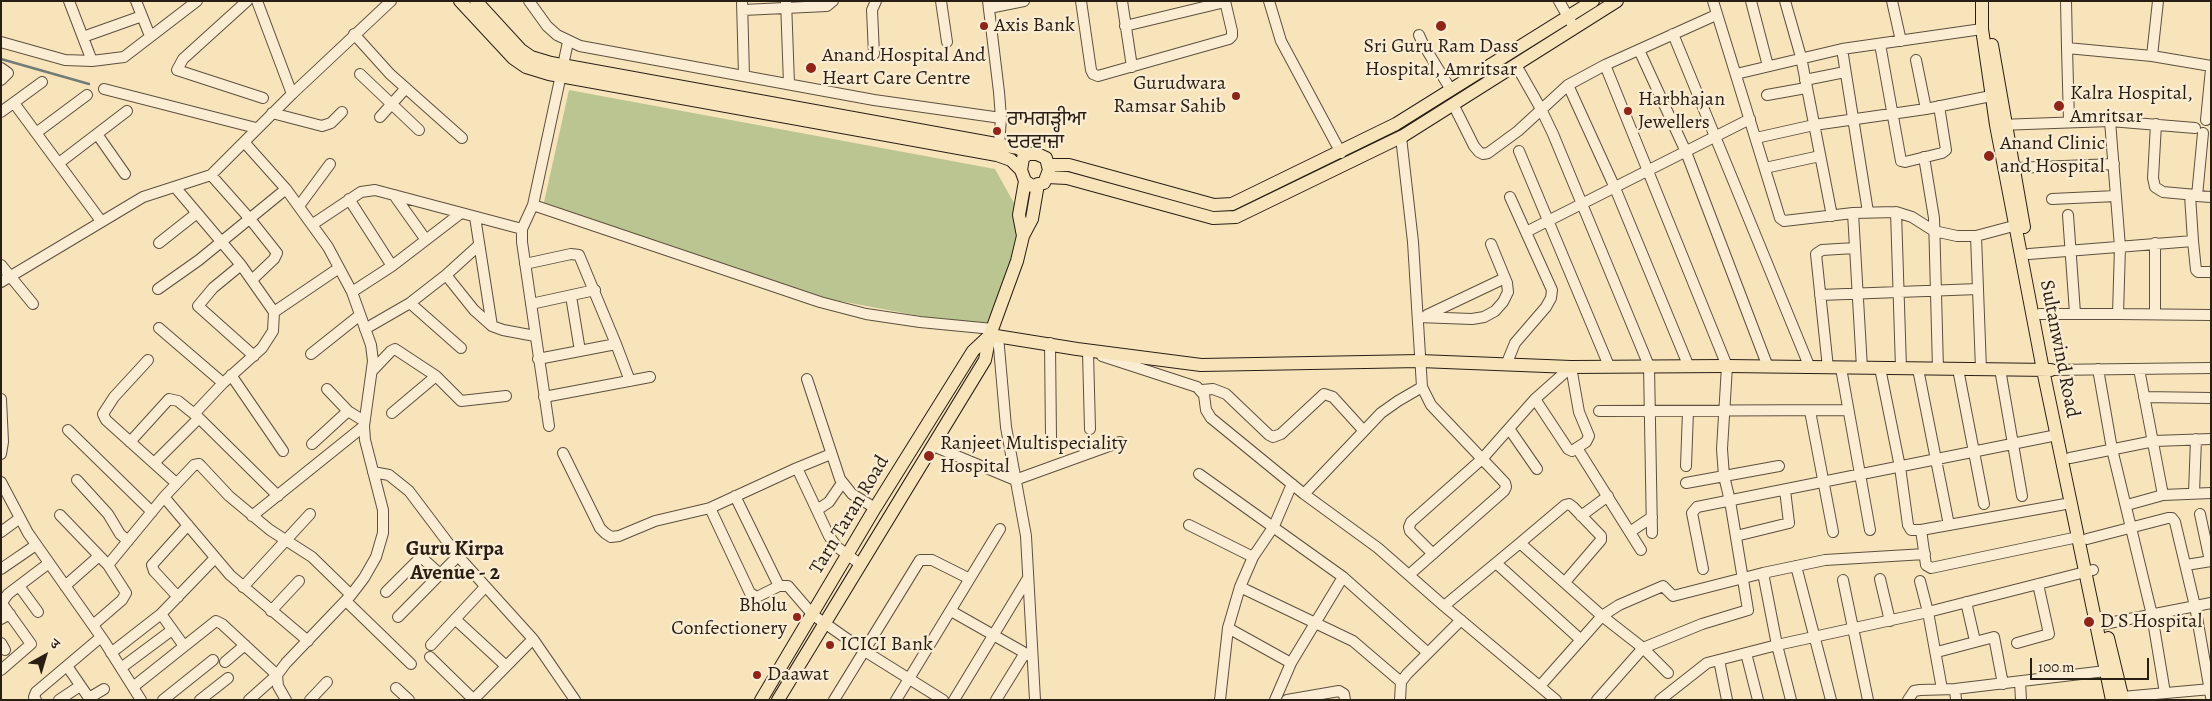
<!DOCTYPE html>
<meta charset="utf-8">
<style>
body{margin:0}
#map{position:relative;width:2212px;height:701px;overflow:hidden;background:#f8e4bb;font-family:Alegreya,"Noto Serif Devanagari",serif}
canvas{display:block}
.frame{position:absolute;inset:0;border:2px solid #291e14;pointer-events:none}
.north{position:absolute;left:20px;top:631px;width:50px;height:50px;-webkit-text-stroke:4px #faedd3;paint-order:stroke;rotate:39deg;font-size:14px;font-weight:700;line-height:20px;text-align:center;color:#291e14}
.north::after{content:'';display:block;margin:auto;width:18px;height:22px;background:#291e14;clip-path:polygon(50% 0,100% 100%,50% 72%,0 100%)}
.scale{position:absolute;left:2030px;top:658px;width:119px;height:22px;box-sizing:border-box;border:2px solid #291e14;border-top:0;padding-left:6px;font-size:15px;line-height:18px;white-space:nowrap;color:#291e14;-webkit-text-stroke:4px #faedd3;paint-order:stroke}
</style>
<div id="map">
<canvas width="2212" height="701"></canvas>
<div class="frame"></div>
<div class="north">उ</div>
<div class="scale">100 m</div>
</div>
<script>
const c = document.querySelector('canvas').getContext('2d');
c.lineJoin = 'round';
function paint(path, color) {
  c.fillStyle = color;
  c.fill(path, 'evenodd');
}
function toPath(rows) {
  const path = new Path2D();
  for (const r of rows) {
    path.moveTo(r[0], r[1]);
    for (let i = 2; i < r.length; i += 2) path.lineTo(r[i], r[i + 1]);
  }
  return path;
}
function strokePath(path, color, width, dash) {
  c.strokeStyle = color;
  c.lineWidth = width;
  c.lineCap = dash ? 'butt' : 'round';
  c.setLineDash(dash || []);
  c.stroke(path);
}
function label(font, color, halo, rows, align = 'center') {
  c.font = font + ' Alegreya,"Noto Sans Gurmukhi",serif';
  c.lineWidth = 4.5;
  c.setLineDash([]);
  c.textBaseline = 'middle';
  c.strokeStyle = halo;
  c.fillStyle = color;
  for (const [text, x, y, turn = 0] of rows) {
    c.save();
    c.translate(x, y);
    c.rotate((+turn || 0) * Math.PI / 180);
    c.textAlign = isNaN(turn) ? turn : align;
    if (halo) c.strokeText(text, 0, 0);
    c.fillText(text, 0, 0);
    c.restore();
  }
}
const green = toPath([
 [569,90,995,169,1020,214,1018,258,984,328,813,296,542,211]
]);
const stream = toPath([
 [1,59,89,84]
]);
const minor = toPath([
 [69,1,92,61],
 [136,1,150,36],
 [247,1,183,59,177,70,263,98],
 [257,1,292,94],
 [529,1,547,26,557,35,580,46,874,100,1001,118],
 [742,1,744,76],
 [786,1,789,84],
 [941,1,947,42],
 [988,1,999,92,1001,118,999,146],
 [1081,1,1091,70,1093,74,1098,76,1229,39,1232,36,1232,31,1225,1],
 [1122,1,1132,67],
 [1269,1,1281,41,1341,153],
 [1559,1,1571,22],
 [1713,1,1780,218,1784,221,1853,213,1896,212,1912,217,1934,231,1957,236,1976,236,2021,224],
 [1751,1,1768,66],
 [1785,1,1801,57,1832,216],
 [1892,1,1901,41],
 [2066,1,2067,48,2152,56,2211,66],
 [989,8,1024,1],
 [743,10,827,6,833,1],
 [1125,26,1225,2],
 [354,34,390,74,462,138],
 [1673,34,1810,368],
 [1419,35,1423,44,1451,90],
 [83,37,142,16],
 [1,42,65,60,92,61,124,57,197,1],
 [1880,44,1901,161,1905,162,1942,153,1946,150,1939,106],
 [2067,48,2069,121],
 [1842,49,1868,212],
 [1639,50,1686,152,1768,367],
 [874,54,872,10,876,1],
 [2152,56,2158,1],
 [1916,60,1926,109],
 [1516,65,1541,109,1553,134,1649,366,1652,533],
 [1,68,8,73,1,80],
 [360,74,419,130],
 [1736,74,1842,49,1982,29],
 [1805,80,1845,72],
 [1568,85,1615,188,1689,367],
 [104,89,256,128],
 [1767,95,1806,88],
 [14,103,101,221],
 [1453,104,1474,146,1479,152,1483,154,1488,153,1518,131,1568,85,1605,65,1716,15],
 [1,112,42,82],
 [272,113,322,126,331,123,342,112],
 [380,117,406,88],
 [2206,120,2211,69],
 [2110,121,2120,247,2118,314,2211,315],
 [2156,124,2153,178,2155,187,2163,192,2196,195],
 [1999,125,2110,121,2195,128],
 [36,133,87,95],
 [2203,133,2197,196,2211,197],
 [97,134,125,174],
 [1401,137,1413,242,1422,387,1431,405,1505,483,1506,487,1504,491,1410,574],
 [1756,138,1814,125,1926,109,1991,96],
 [244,142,286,189,328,247,352,292,371,345,373,361,364,426,365,440,383,510,383,533,376,557,364,578,351,595,286,663,277,675,278,686,286,700],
 [1519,151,1609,366],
 [1924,157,1934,218,1938,369],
 [59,163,127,111],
 [1765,168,1820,156],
 [2014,168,2114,164],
 [211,175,250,219,277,253,274,259,252,280],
 [175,187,241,265,274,312,339,268],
 [394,195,426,240],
 [349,199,392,266],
 [2052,199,2116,196],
 [533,205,820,302,866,314,920,322,993,329],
 [299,206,330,164],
 [1896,212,1901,368],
 [1853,213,1862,368],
 [2068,215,2075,313],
 [475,217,492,326,503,330,535,336],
 [313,224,361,192,375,190,522,229,522,242,549,426],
 [522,229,533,205,568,42],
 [1526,232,1750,119],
 [1976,236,1981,369],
 [2193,241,2196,270,2198,272,2211,272],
 [159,243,197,213],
 [2155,243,2155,314],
 [478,246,446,275,474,310,492,326],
 [2029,254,2193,241,2190,195],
 [525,264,571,254,579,255,616,344,538,359],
 [1,265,33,304],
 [241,265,213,288,198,306,254,356],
 [1,282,143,197,211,175,292,94,391,1],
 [158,289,199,260,286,189],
 [352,292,392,266,461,213],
 [1820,295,1978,289],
 [571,296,580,351],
 [410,303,461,348],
 [531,304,595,290],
 [2040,314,2118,314],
 [1427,315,1505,278],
 [1418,317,1472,319,1484,317,1495,311,1503,302,1508,292,1507,283,1491,244],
 [159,328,223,383],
 [365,329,410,303,446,275],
 [998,336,1006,427,1026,536,1035,700],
 [1050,343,1051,438],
 [616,344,630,381],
 [1088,352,1090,429],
 [311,354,360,315],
 [1102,356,1197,387,1204,395,1206,410,1211,418,1304,494,1378,548,1444,606,1556,700],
 [148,360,114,397,103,414,106,420,176,483],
 [1506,365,1515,343,1546,307,1551,298,1552,290,1510,197],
 [1828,368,1816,254,1822,250,1855,248],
 [1841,368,1870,530],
 [1880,368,1900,467,1908,525,1911,530,1921,530],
 [1918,369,1949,525],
 [1958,369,1984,504],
 [2000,369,2022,496],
 [2098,369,2112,449,2152,615,2165,693],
 [2139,369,2163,495,2211,493],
 [2051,370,2211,368],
 [372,371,391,351,395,349,436,376,461,401,506,396],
 [231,375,283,451],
 [807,379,840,479,852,494,875,508],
 [327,389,348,411,364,421],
 [1202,390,1213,389,1226,394,1269,435,1273,437,1281,434,1324,394,1333,397,1363,430],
 [544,397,650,377],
 [2144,397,2211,398],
 [1,399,3,442,1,454],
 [1535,399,1568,449,1572,451,1586,442,1589,436,1579,412,1571,367],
 [1599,411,1847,410],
 [1810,411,1833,532],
 [392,413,436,376],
 [194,414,223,383,262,348,273,331,274,312],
 [68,430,152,512],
 [1510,430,1537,469],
 [130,442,169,399,178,401,198,417],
 [312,444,348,411],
 [933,446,1015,480,1120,442],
 [1577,448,1641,550],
 [563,453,600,528,605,533,611,537,619,536,655,521,710,508,797,468,829,536,837,547,860,564],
 [2070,458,2154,441,2211,439],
 [154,463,199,418,278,496],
 [1686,466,1688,411],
 [797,468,831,454],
 [373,472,389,475,409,491,458,556,533,639,575,700],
 [1199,474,1343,577,1428,653],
 [77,480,108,514,120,534,128,541],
 [1,482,28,533,104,641,141,700],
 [1686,483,1779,466],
 [1292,484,1274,526,1253,557,1240,587,1353,641,1401,682],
 [2194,493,2196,439],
 [1304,494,1381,413,1398,401,1422,387],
 [735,496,779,586,788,586,813,615,863,650,943,700],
 [2071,503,1921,530,1926,565,1931,568,2078,537],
 [2127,505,2163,495],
 [710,508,750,593,757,597,779,586],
 [817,510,829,502,842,483],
 [2200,514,2210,561],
 [60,515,108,565,164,497],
 [252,516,364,426],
 [1581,516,1608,496],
 [1189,525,1253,557],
 [1,532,20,518],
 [1630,532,1652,517],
 [1736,536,1789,523,1785,490],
 [2087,539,2168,518,2172,518,2175,522,2195,606,2211,697],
 [1520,543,1565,505,1569,504,1573,507,1601,536,1601,540,1565,582],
 [1433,554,1410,531,1409,527,1411,522,1482,459,1535,399,1571,367],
 [1496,563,1581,640],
 [2186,565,2211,561],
 [1796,566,1831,700],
 [1,569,36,545],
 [1703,569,1692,513,1697,507,2057,435],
 [1763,573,1777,645,1791,700],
 [1880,579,1890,621],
 [1843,580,1868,700],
 [1920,581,1928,612,2093,570],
 [19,586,38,612],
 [65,586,99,556],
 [243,587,310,514],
 [386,592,421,557,440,574],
 [178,597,154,571,152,565,188,525],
 [346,601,411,664],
 [1966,602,1975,641],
 [1444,606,1520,543,1602,616,1643,648,1702,624,1748,610,1730,501,1724,476,1722,449,1727,366,1605,65],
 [271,611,299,581],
 [951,611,1032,657],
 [161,614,184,646],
 [398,617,458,556],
 [1,619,10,614],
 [455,619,506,666],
 [2104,624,2211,603],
 [93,625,122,600,126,593,108,565],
 [1228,628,1291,663],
 [308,641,230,575,164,497,194,465,199,464,201,466,229,496,270,530,312,557,351,595],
 [1,643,5,650],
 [2017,643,2049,634,2038,584],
 [431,645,485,587],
 [1937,652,1994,637,2003,684],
 [111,653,161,614,215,558],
 [1746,653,1758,700],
 [430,657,473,699],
 [1719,660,1727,700],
 [225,662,245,645],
 [67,666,89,698,104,689],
 [121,668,172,630],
 [1,670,31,644,3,605,3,601,8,594,49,563],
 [2020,682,2021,700],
 [1540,686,1602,616,1619,605,1663,586,1673,596,1763,573,1825,560,1925,554],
 [133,687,216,621,222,624,277,675,249,700],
 [396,688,409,700],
 [1955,689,1956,700],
 [2122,697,2211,689],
 [36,700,34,697,36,692,101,637],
 [59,700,80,686],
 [163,700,213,660],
 [200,700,228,678],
 [310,700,327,682],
 [473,700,533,639],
 [834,700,920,560,932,560,968,578],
 [896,700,1000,529],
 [954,700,1028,578],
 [996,700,1025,653],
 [1220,700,1228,628,1240,587],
 [1275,700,1291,663,1343,577],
 [1287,700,1339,691,1344,694,1345,700],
 [1400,700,1401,682,1407,674,1461,620],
 [1597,700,1643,648,1668,673],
 [1660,700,1707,663,1777,645,1928,612,1942,689],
 [1908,700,1914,691,1920,690,1955,689,2114,670]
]);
const major = toPath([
 [460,1,513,58,526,67,549,74,997,155,1011,160,1021,170],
 [476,1,521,50,531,57,551,63,1018,148,1028,154],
 [1982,1,1982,29,1996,125,2043,370,2112,700],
 [1992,45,2024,227],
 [1048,165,1069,165,1214,205,1232,204,1396,124,1593,1],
 [1047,177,1067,178,1213,218,1236,217,1403,136,1617,1],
 [1023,236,1019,215,1025,181,1021,170,1023,158,1028,154,1037,154,1046,158,1049,170,1044,183,1032,186,1025,181],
 [990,335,1077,349,1201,365,1420,361,1571,367,1727,366,2051,370],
 [2108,638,2123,700],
 [761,700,875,508,973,351,990,335],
 [778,700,985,360,990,335,1017,261,1023,236,1032,219,1038,184]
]);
const markers = [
 [984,26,5,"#8f2418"],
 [1441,26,6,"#8f2418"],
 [811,68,6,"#8f2418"],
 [1236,96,5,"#8f2418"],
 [2059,106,6,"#8f2418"],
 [1628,111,5,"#8f2418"],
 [997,131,5,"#8f2418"],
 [1989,156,6,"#8f2418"],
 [929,456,6,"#8f2418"],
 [797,617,5,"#8f2418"],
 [2089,622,6,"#8f2418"],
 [830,645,5,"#8f2418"],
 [757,675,5,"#8f2418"]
];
const poiNames = [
 ["Axis Bank",994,26],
 ["Sri Guru Ram Dass",1441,47,"center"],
 ["Hospital, Amritsar",1441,70,"center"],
 ["Anand Hospital And",822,56],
 ["Heart Care Centre",822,79],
 ["Gurudwara",1226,84,"right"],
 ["Ramsar Sahib",1226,107,"right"],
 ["Kalra Hospital,",2070,94],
 ["Amritsar",2070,117],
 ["Harbhajan",1638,100],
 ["Jewellers",1638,123],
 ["ਰਾਮਗੜ੍ਹੀਆ",1007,120],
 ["ਦਰਵਾਜ਼ਾ",1007,143],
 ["Anand Clinic",2000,144],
 ["and Hospital",2000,167],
 ["Ranjeet Multispeciality",940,444],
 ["Hospital",940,467],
 ["Bholu",787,606,"right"],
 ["Confectionery",787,629,"right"],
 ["D S Hospital",2100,622],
 ["ICICI Bank",840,645],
 ["Daawat",767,675]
];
const streetNames = [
 ["Sultanwind Road",2059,349,79],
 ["Tarn Taran Road",850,515,-59]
];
const neighbourhoodNames = [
 ["Guru Kirpa",455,550],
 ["Avenue - 2",455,574]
];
paint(green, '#bbc592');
strokePath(stream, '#737c79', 2.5);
strokePath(minor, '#5d503e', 12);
strokePath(major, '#291e14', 14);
strokePath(minor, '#faedd3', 10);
strokePath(major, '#f8e4bb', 12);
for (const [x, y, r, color] of markers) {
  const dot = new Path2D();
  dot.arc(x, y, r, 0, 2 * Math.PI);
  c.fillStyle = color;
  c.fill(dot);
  strokePath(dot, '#faedd3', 2);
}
label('20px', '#291e14', '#faedd3', poiNames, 'left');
label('20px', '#291e14', '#faedd3', streetNames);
label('bold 21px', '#291e14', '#faedd3', neighbourhoodNames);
</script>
